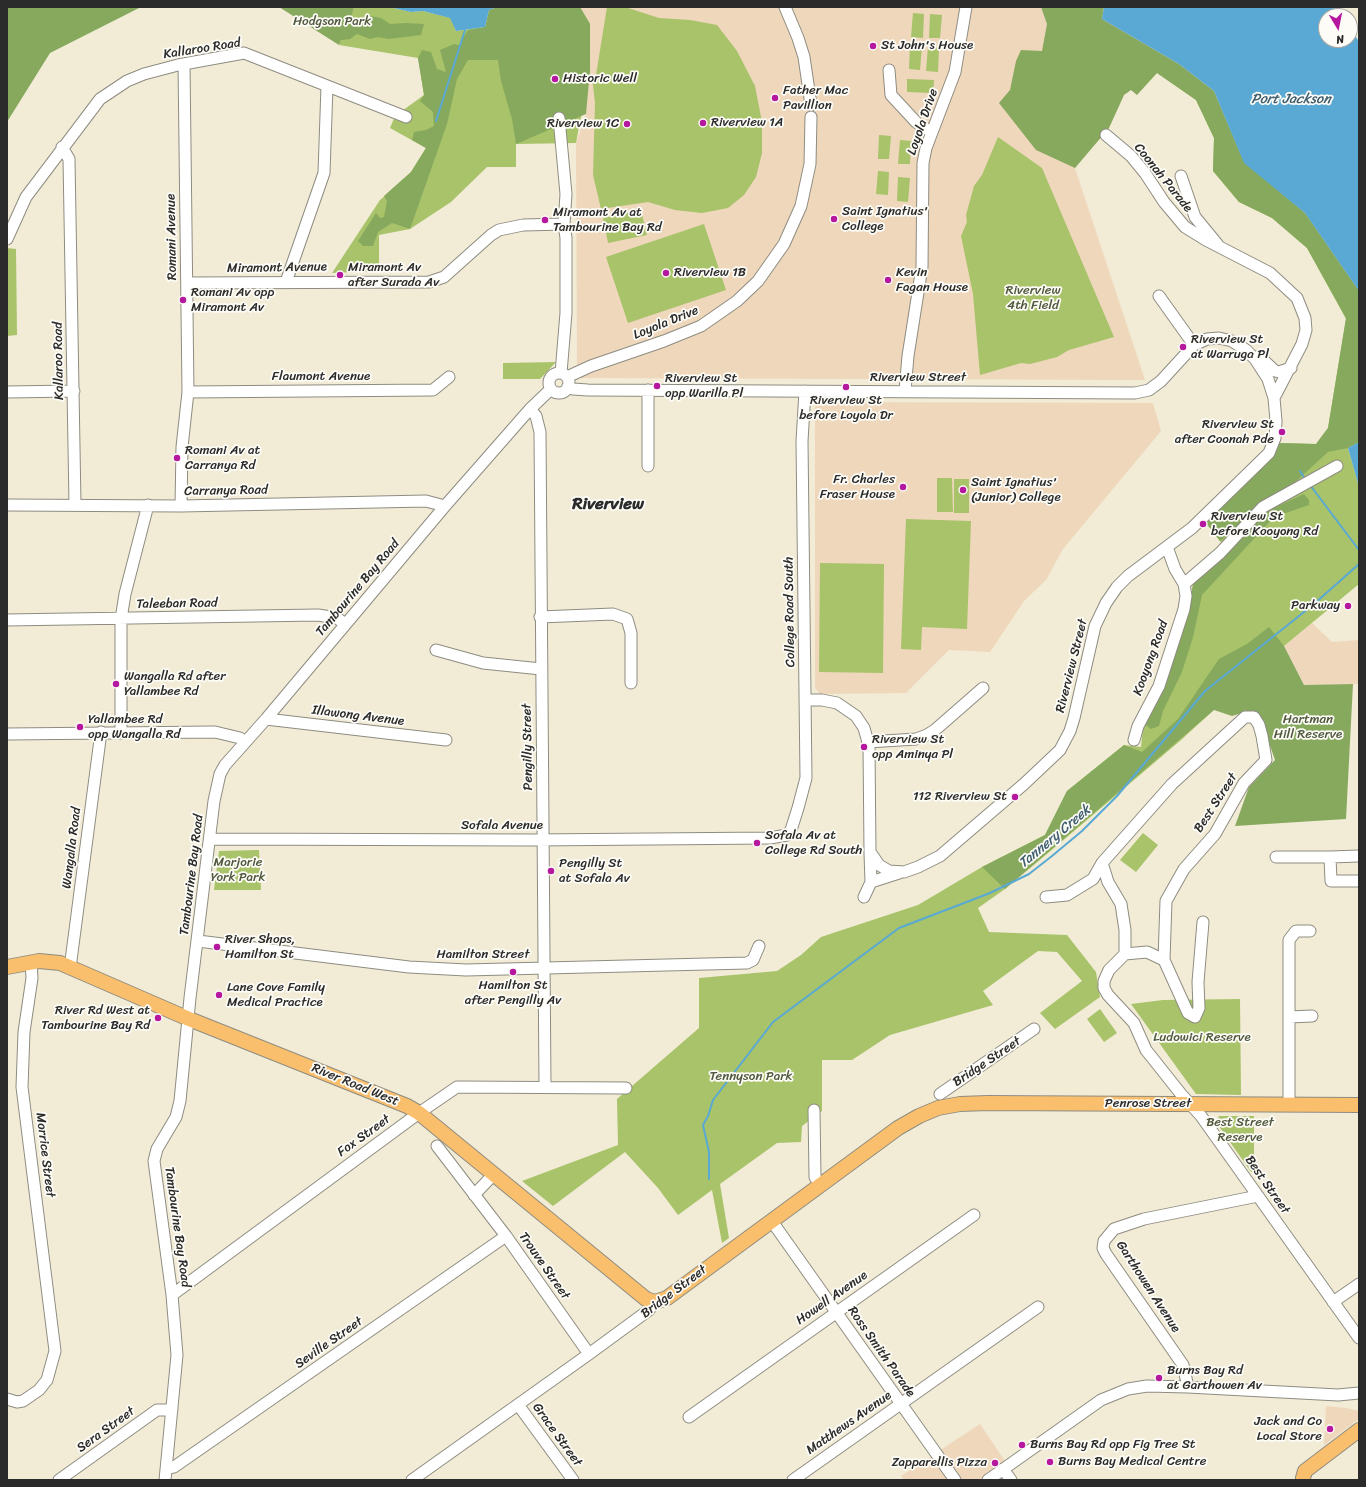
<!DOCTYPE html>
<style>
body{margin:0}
#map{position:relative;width:1366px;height:1487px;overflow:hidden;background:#f2ecd7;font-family:Sriracha,sans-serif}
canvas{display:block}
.frame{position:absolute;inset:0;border:8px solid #2b2b2b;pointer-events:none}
.north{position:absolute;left:1318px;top:8px;width:40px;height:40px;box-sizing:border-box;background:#fdfcf7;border:1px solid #a9a8a5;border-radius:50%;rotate:170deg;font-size:11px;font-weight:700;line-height:16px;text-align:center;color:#2b2b2b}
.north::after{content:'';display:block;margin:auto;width:14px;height:18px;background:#b5179e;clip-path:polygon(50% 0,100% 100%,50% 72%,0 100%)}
</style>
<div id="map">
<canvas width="1366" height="1487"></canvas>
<div class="frame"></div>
<div class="north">N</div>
</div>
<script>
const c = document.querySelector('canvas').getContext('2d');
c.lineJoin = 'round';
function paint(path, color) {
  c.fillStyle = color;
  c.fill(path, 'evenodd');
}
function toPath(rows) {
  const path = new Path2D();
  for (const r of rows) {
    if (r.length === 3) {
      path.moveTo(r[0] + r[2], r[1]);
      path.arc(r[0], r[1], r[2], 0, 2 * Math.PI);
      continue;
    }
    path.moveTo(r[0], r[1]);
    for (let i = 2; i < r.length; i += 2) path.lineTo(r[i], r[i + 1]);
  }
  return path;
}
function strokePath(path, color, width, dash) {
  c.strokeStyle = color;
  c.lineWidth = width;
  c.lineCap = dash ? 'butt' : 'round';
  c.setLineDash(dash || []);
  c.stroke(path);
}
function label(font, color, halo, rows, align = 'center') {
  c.font = font + ' Sriracha,sans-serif';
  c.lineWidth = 3.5;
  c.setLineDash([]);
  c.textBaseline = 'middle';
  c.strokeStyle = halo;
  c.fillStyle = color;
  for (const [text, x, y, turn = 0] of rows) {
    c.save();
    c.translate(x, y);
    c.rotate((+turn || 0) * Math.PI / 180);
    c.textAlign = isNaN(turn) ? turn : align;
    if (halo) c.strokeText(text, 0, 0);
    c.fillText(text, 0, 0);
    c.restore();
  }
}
const built = toPath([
 [580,7,1104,7,1102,19,1157,73,1137,95,1131,90,1124,95,1109,128,1075,168,1145,380,577,378,576,143,586,114,590,24],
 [815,402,1153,403,1161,431,1063,549,1046,580,1024,601,990,652,949,650,906,693,820,694,815,688],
 [1312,623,1332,642,1359,640,1359,684,1304,685,1284,646],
 [1326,1406,1346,1408,1359,1411,1359,1419,1324,1445],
 [980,1424,1005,1461,986,1473,990,1480,904,1480,901,1476]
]);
const green = toPath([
 [354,7,389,7,411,12,423,11,451,18,456,31,485,27,497,7,580,7,590,24,590,70,576,143,516,144,516,167,487,167,451,202,410,229,379,235,379,271,332,273,380,200,411,172,426,148,390,128,395,116,424,95,418,58,339,45],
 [607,7,625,7,659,18,690,20,717,25,737,51,755,86,762,122,762,153,756,177,744,195,728,208,702,213,675,210,648,202,601,209,593,175,595,103,592,76,596,75],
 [913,13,924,14,923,38,911,37],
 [930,14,942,15,940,38,929,38],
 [910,46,922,46,920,70,909,69],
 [928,47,939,48,938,72,926,71],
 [1179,64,1244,162,1305,213,1359,291,1359,442,1348,448,1359,487,1359,584,1284,646,1181,740,1060,843,1005,889,978,908,989,932,1067,935,1096,972,1100,997,1055,1029,1040,1013,1082,981,1057,952,1038,951,983,991,993,1005,890,1035,852,1060,822,1060,822,1111,802,1126,801,1142,777,1143,720,1184,729,1238,722,1243,712,1190,678,1215,658,1188,625,1152,553,1206,522,1181,618,1145,617,1099,699,1028,699,978,777,971,801,955,821,937,918,905,982,867,1045,835,1067,791,1124,745,1141,747,1143,727,1189,609,1193,584,1227,550,1206,523,1272,458,1279,443,1316,444,1328,428,1346,319,1307,248,1272,218,1239,202,1213,171,1214,138,1196,100,1157,73],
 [907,79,934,80,933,93,907,92],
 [879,135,891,136,889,159,878,159],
 [998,137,1042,168,1114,337,1069,350,1057,357,1030,364,1021,363,980,375,973,294,961,236,967,222,966,215,974,186,982,175],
 [900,140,911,141,910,164,898,164],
 [878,171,889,172,888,195,876,194],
 [898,177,910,178,908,202,897,201],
 [641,210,647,235,608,243,603,218],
 [704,224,726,290,628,323,606,257],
 [7,248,16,249,17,335,7,336],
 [556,362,540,379,503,379,503,363],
 [937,478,952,478,953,512,937,512],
 [954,479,969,479,969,513,954,513],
 [906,519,971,521,967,629,922,627,921,650,901,649],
 [820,563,884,564,883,673,819,672],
 [1143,833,1158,845,1136,872,1120,860],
 [259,850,261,890,214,890,219,851],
 [1240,999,1241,1095,1196,1094,1131,1004,1163,1000],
 [1100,1009,1117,1033,1104,1042,1087,1019],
 [1219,1116,1254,1116,1254,1172,1251,1172,1216,1122]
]);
const forest = toPath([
 [7,7,141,7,50,53,7,122],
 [279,7,354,7,351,17,356,19,370,16,381,18,390,24,406,23,424,24,421,35,389,39,378,37,370,39,357,34,350,39,341,40,339,45],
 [497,7,580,7,590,24,590,70,586,114,516,144,512,119,501,81,498,60,468,60,457,79,447,124,410,229,392,223,378,232,373,246,363,246,358,241,376,213,380,218,384,217,387,201,384,196,411,172,426,148,412,140,414,132,426,130,434,126,433,112,420,101,424,95,418,58,422,50,431,52,437,69,446,72,440,50,454,44,459,45,468,30,485,27,489,10],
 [1041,7,1104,7,1102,19,1179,64,1214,91,1244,162,1305,213,1359,291,1359,442,1348,448,1328,452,1293,484,1220,541,1206,523,1272,458,1279,443,1316,444,1328,428,1346,318,1307,248,1272,218,1239,202,1213,171,1214,138,1196,100,1157,73,1137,95,1131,90,1124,95,1109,128,1075,168,1036,150,999,103,1010,90,1016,61,1021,50,1042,51,1047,24],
 [1304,494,1309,500,1309,505,1274,517,1202,595,1193,637,1182,672,1163,711,1159,726,1151,729,1144,724,1189,609,1193,584,1267,511],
 [1269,627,1284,646,1304,685,1353,684,1346,819,1235,826,1249,787,1275,760,1261,720,1249,711,1232,716,1214,710,1005,889,982,867,1045,835,1067,791,1124,745,1142,752,1178,719,1219,659,1247,644]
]);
const water = toPath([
 [389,7,497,7,489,10,485,27,456,31,450,18,423,11,411,12],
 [1104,7,1338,7,1343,16,1326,16,1326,40,1350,40,1350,27,1359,42,1359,291,1305,213,1244,163,1214,91,1179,64,1102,19],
 [1359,442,1359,487,1348,448]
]);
const stream = toPath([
 [436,121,465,30],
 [1300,471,1305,479],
 [1310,485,1359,550],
 [709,1179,709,1152,703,1125,708,1116,713,1100,773,1022,899,928,990,893,1029,874,1052,856,1082,831,1117,796,1205,691,1314,604,1359,564]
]);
const minor = toPath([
 [785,7,798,38,804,57,811,105],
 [889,70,891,95,916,122,926,129,932,131],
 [559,118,566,194,564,224,566,238,566,313,561,373],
 [1106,135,1131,156,1145,173,1164,202,1185,227,1206,240,1270,273,1297,298,1305,318,1306,330,1302,344,1274,398],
 [62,147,69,159,75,504],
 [1181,176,1195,217,1218,245],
 [7,239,26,197,100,99,127,81,144,74,178,65,244,53,406,117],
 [286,282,324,173,327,86],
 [187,283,429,282,444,277,491,235,499,230,523,225,564,224],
 [1159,296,1194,345],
 [1259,356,1275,371,1279,372,1291,368],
 [559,383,10],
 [567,377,591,366,664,341,701,326,737,301,758,281,784,244,801,206,810,164,811,117],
 [568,386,573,389,588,390,1135,393,1149,390,1161,381,1194,345,1207,339,1219,338,1232,341,1246,350,1255,359,1268,379,1274,398,1276,421,1275,438,1269,453,1192,528,1128,576,1117,587,1106,603,1095,626,1074,718,1070,731,1060,750,1024,784,940,856,918,867,904,872,889,871,879,865,870,852,869,746,864,728,856,716,837,703,822,700,806,700],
 [905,391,908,356,922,267,923,163,926,148,955,72,966,7],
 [7,392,74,391],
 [188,392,433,390,449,377],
 [530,409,536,416,540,432,545,1086],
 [648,466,648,390],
 [7,505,181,506,426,501,445,506],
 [181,506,182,447,188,392,184,64],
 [1184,584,1220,553,1263,507,1337,466],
 [540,617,613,614,627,619,631,633,631,683],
 [7,620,318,615,337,618,345,624],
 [436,650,483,663,541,669],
 [266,719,446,740],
 [121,732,121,619,125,594,148,505],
 [7,734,215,732,240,738,244,742],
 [1134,740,1138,726,1159,686,1184,609,1186,596,1184,584,1175,569,1167,547],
 [868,742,916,739,927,735,935,730,983,688],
 [210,839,534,840,770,838,787,835,791,830,798,808,806,778,802,441,805,391],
 [870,853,871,882,899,873],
 [1276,857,1330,857,1331,881,1359,881],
 [1330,857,1359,856],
 [1102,863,1108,882,1121,904,1125,930,1125,954,1109,970,1104,981,1104,988,1108,995,1134,1023,1146,1050,1181,1094,1201,1116,1359,1338],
 [864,897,871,882],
 [1046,897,1067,895,1093,879,1102,863,1172,784,1245,717,1254,717,1259,725,1262,736,1266,760,1244,783,1215,834,1184,869,1166,901,1164,960,1188,1013,1195,1017,1199,1008,1198,982,1203,922],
 [198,941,409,967,466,970,747,963,753,960,759,946],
 [1125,954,1147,952,1164,960],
 [70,968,101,732],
 [1289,1017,1312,1016],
 [940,1094,1034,1029],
 [1289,1104,1289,940,1296,931,1310,931],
 [814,1110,815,1177,820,1185],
 [437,1146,506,1236,589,1354],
 [474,1195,494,1174],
 [771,1220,955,1480],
 [172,1295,419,1113,457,1087,626,1088],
 [1333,1302,1359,1284],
 [1188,1387,1183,1365,1106,1254,1103,1248,1104,1241,1114,1229,1144,1219,1258,1196],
 [7,1399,17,1402,23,1401,39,1390,47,1380,55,1351,22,1087,24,1032,32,978,31,962],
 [519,1406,573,1480],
 [689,1417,974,1215],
 [166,1469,174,1467,506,1236],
 [1003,1469,1011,1480],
 [59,1480,157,1410,172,1410],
 [165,1480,177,1355,172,1295,154,1161,157,1149,176,1117,180,1101,190,998,214,801,220,774,225,765,266,719,445,506,530,409,551,389],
 [412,1480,589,1354,649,1310,655,1302],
 [793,1480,1038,1307],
 [988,1480,1101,1400,1128,1389,1147,1386,1188,1387,1338,1395,1359,1393]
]);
const major = toPath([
 [7,967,39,961,60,963,189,1019,407,1106,419,1113,646,1299,655,1302,667,1298,898,1128,919,1116,938,1108,960,1104,988,1103,1359,1105],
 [1303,1478,1305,1471,1359,1430]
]);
const markers = [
 [873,46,4,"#b5179e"],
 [555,79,4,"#b5179e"],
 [775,98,4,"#b5179e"],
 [703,123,4,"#b5179e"],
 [627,124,4,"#b5179e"],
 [834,219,4,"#b5179e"],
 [545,220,4,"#b5179e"],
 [666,273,4,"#b5179e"],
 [340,275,4,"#b5179e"],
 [888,280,4,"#b5179e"],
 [183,300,4,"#b5179e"],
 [1183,347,4,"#b5179e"],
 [657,386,4,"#b5179e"],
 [846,387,4,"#b5179e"],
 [1282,432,4,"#b5179e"],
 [177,458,4,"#b5179e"],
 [903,487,4,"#b5179e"],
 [963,490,4,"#b5179e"],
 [1203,524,4,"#b5179e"],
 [1348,606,4,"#b5179e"],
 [116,684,4,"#b5179e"],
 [80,727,4,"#b5179e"],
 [864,747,4,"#b5179e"],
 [1015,797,4,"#b5179e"],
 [757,843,4,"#b5179e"],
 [551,871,4,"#b5179e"],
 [217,947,4,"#b5179e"],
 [513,972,4,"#b5179e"],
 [219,995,4,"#b5179e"],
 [158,1018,4,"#b5179e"],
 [1159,1378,4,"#b5179e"],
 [1330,1429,4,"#b5179e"],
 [1022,1445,4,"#b5179e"],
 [1050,1462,4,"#b5179e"],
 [995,1463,4,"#b5179e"]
];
const parkNames = [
 ["Hodgson Park",332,22],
 ["Riverview",1033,291],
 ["4th Field",1033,306],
 ["Hartman",1308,720],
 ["Hill Reserve",1308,735],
 ["Marjorie",238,863],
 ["York Park",238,878],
 ["Ludowici Reserve",1202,1038],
 ["Tennyson Park",751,1077],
 ["Best Street",1240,1123],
 ["Reserve",1240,1138]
];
const poiNames = [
 ["St John's House",881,46],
 ["Historic Well",563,79],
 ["Father Mac",783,91],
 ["Pavillion",783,106],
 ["Riverview 1A",711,123],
 ["Riverview 1C",619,124,"right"],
 ["Saint Ignatius'",842,212],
 ["College",842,227],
 ["Miramont Av at",553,213],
 ["Tambourine Bay Rd",553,228],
 ["Miramont Av",348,268],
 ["after Surada Av",348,283],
 ["Riverview 1B",674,273],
 ["Kevin",896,273],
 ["Fagan House",896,288],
 ["Romani Av opp",191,293],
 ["Miramont Av",191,308],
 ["Riverview St",1191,340],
 ["at Warruga Pl",1191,355],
 ["Riverview St",665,379],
 ["opp Warilla Pl",665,394],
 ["Riverview St",846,401,"center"],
 ["before Loyola Dr",846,416,"center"],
 ["Riverview St",1274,425,"right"],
 ["after Coonah Pde",1274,440,"right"],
 ["Romani Av at",185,451],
 ["Carranya Rd",185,466],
 ["Fr. Charles",895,480,"right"],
 ["Fraser House",895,495,"right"],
 ["Saint Ignatius'",971,483],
 ["(Junior) College",971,498],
 ["Riverview St",1211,517],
 ["before Kooyong Rd",1211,532],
 ["Parkway",1340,606,"right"],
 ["Wangalla Rd after",124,677],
 ["Yallambee Rd",124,692],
 ["Yallambee Rd",88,720],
 ["opp Wangalla Rd",88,735],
 ["Riverview St",872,740],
 ["opp Aminya Pl",872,755],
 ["112 Riverview St",1007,797,"right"],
 ["Sofala Av at",765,836],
 ["College Rd South",765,851],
 ["Pengilly St",559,864],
 ["at Sofala Av",559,879],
 ["River Shops,",225,940],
 ["Hamilton St",225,955],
 ["Hamilton St",513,986,"center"],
 ["after Pengilly Av",513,1001,"center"],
 ["Lane Cove Family",227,988],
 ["Medical Practice",227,1003],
 ["River Rd West at",150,1011,"right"],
 ["Tambourine Bay Rd",150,1026,"right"],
 ["Burns Bay Rd",1167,1371],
 ["at Garthowen Av",1167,1386],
 ["Jack and Co",1322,1422,"right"],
 ["Local Store",1322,1437,"right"],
 ["Burns Bay Rd opp Fig Tree St",1030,1445],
 ["Burns Bay Medical Centre",1058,1462],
 ["Zapparellis Pizza",987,1463,"right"]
];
const streetNames = [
 ["Kallaroo Road",202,49,-9],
 ["Loyola Drive",923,122,-71],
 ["Coonah Parade",1163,178,51],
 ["Romani Avenue",172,237,-91],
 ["Miramont Avenue",277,268,-1],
 ["Loyola Drive",666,323,-22],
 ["Kallaroo Road",59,361,-91],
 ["Flaumont Avenue",321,377],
 ["Riverview Street",918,378],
 ["Carranya Road",226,491,-1],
 ["Tambourine Bay Road",358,588,-50],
 ["Taleeban Road",177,604,-1],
 ["College Road South",790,612,-91],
 ["Kooyong Road",1151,658,-70],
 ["Riverview Street",1072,666,-76],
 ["Illawong Avenue",358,716,7],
 ["Pengilly Street",528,747,-91],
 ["Best Street",1216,803,-57],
 ["Sofala Avenue",502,826],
 ["Wangalla Road",72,848,-83],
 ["Tambourine Bay Road",192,875,-83],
 ["Hamilton Street",483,955],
 ["Bridge Street",987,1062,-34],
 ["River Road West",355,1085,22],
 ["Penrose Street",1148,1104],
 ["Fox Street",364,1136,-36],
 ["Morrice Street",45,1155,83],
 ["Best Street",1267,1185,55],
 ["Tambourine Bay Road",177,1227,82],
 ["Trouve Street",544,1266,55],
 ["Garthowen Avenue",1148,1287,57],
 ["Bridge Street",674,1292,-37],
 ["Howell Avenue",832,1298,-35],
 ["Seville Street",329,1343,-35],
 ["Ross Smith Parade",881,1352,55],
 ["Matthews Avenue",849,1423,-35],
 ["Sera Street",106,1430,-36],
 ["Grace Street",557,1435,54]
];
const waterNames = [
 ["Port Jackson",1291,99],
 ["Tannery Creek",1055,837,-40]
];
const districtNames = [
 ["Riverview",608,505]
];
paint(built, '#eed7bb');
paint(green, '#a8c369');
paint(forest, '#86a95d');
paint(water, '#5aa9d4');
strokePath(stream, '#5aa9d4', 2);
strokePath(minor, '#8e8c81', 13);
strokePath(major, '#8e8c81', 16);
strokePath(minor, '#fff', 11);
strokePath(major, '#f9bf6d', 14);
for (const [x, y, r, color] of markers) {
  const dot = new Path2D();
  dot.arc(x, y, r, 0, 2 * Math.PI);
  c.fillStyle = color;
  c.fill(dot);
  strokePath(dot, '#fdfcf7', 1.5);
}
label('13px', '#50593e', '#fdfcf7', parkNames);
label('13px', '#2b2b2b', '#fdfcf7', poiNames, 'left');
label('13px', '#2b2b2b', '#fdfcf7', streetNames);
label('italic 14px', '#3e5d6f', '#fdfcf7', waterNames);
label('bold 17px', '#2b2b2b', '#fdfcf7', districtNames);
</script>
